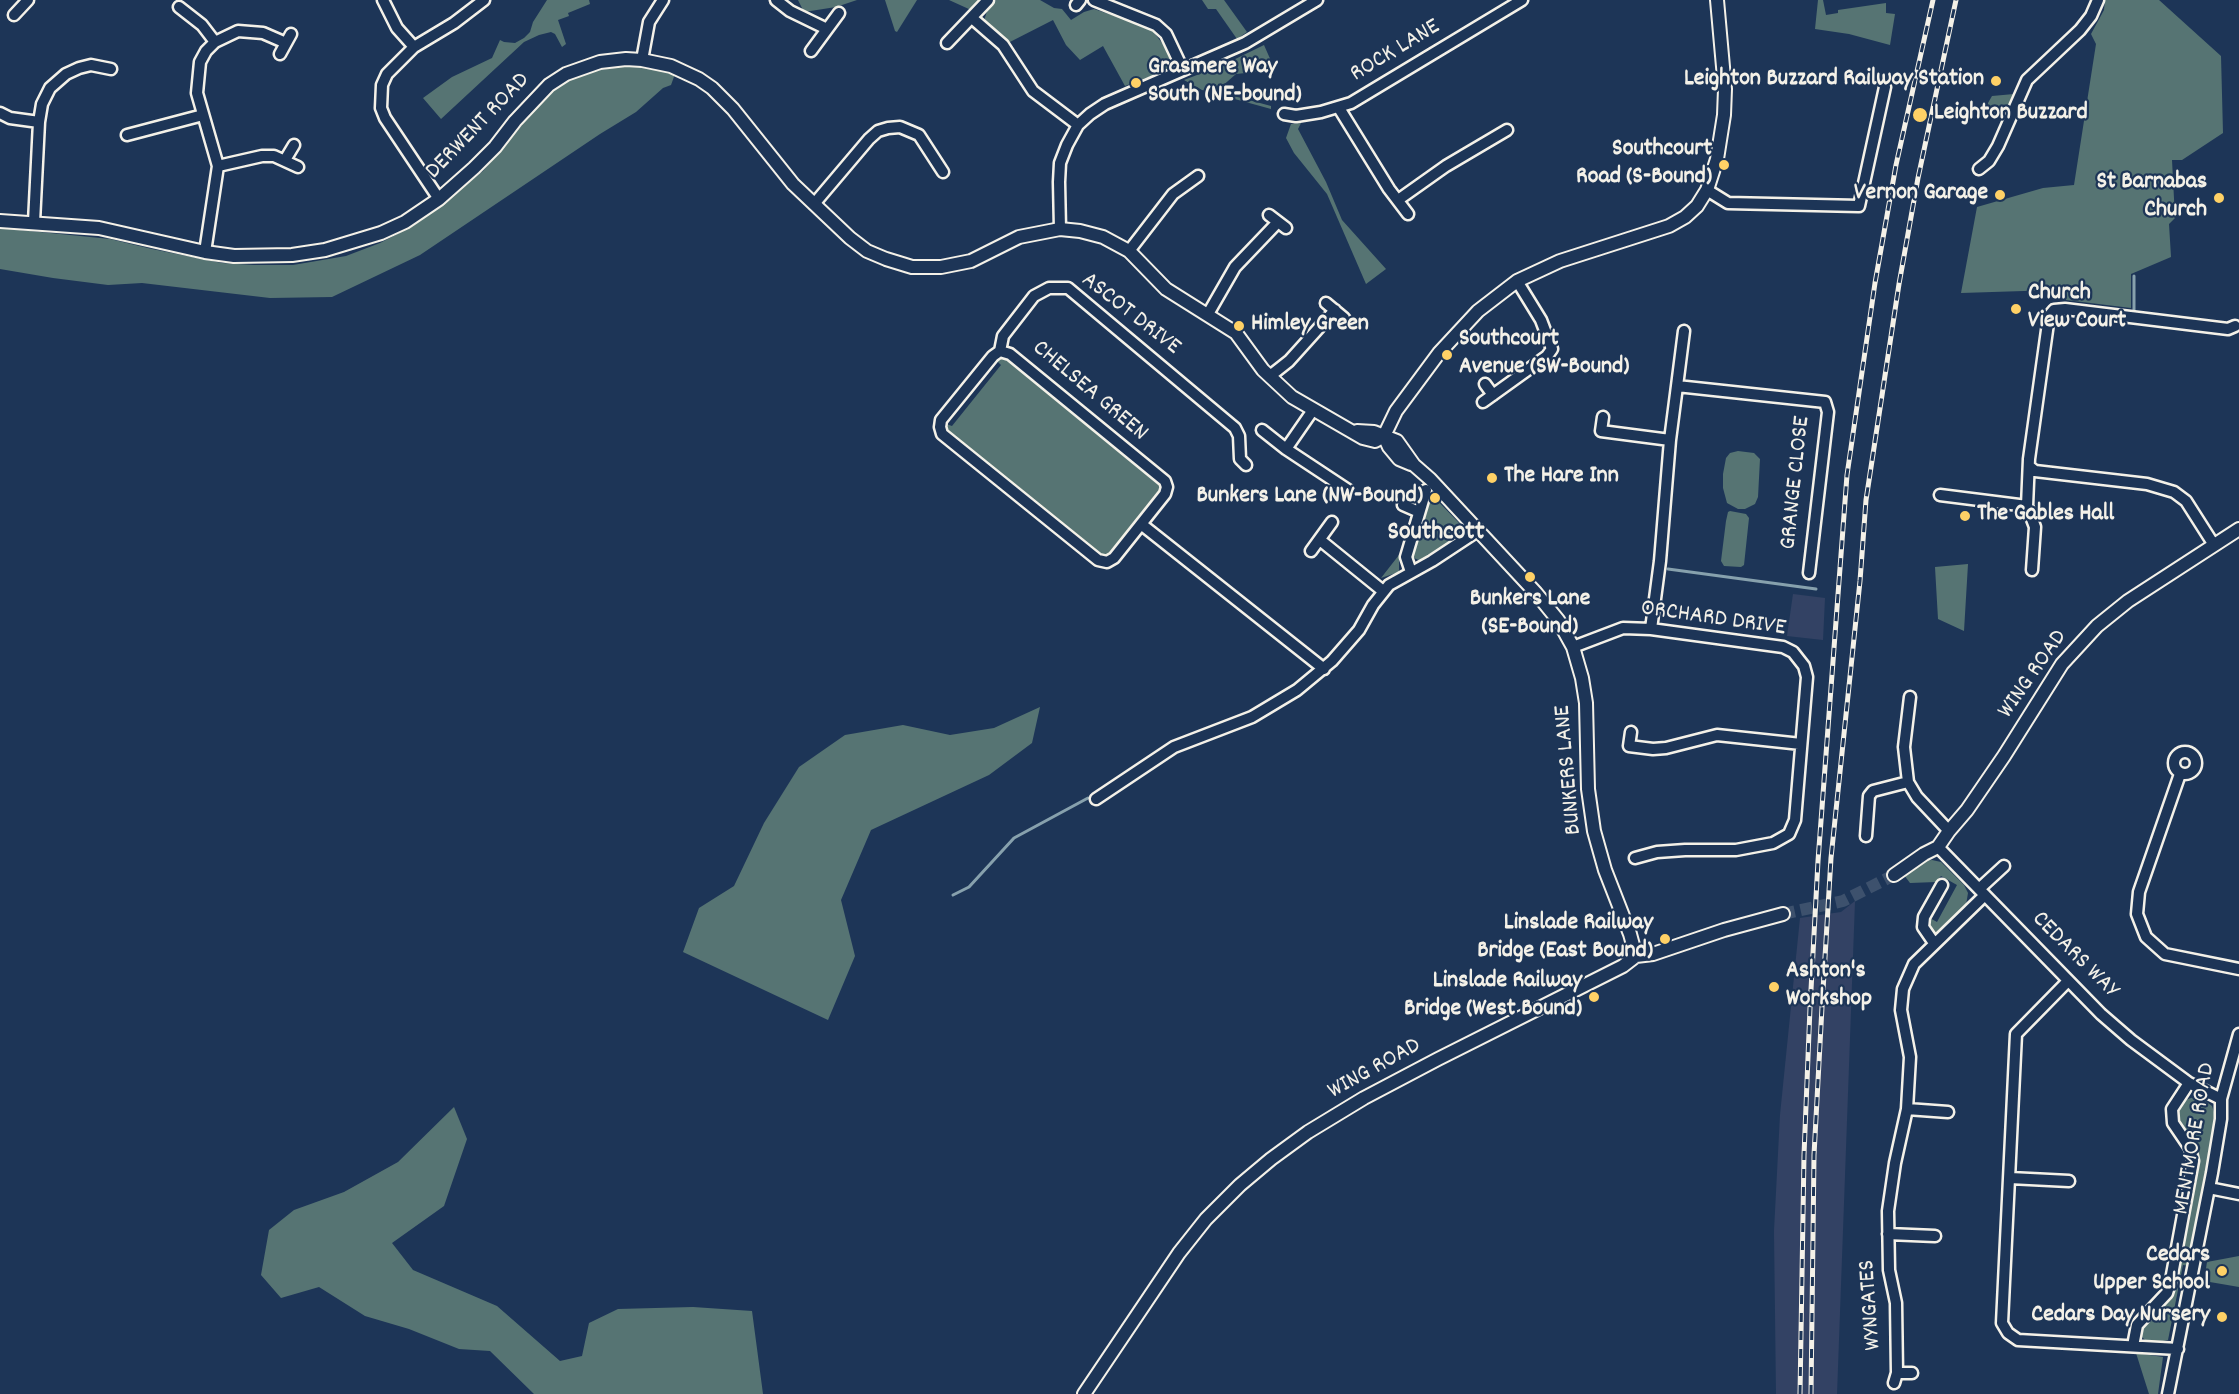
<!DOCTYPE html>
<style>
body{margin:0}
canvas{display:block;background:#1d3557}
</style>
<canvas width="2239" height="1394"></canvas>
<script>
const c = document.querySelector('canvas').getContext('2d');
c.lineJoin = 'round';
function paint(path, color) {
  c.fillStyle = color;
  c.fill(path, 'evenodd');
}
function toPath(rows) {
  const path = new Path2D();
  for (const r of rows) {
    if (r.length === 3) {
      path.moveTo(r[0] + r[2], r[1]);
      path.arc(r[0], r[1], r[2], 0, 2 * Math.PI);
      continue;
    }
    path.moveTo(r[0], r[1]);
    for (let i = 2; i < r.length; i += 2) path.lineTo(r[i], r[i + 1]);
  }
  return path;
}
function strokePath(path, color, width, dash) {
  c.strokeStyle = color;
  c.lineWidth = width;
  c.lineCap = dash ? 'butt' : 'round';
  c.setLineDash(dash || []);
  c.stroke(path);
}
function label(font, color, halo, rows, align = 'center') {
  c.font = font + ' Dekko,sans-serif';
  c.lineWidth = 4.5;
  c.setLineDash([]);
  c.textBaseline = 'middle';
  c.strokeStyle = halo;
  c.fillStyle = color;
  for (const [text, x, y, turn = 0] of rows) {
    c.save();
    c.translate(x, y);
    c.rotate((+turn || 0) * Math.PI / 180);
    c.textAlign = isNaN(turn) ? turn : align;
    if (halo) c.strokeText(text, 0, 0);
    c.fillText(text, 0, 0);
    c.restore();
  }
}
const built = toPath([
 [1793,594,1825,598,1823,640,1787,636],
 [1855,901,1837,1394,1776,1394,1774,1231,1780,1115,1800,918,1841,912]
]);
const green = toPath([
 [547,0,589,0,590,4,568,13,569,16,558,20,566,44,562,47,555,34,551,32,539,35,524,42,441,119,423,98,452,77,492,58,500,40,504,42,515,43,524,38,530,32,533,22],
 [798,0,857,0,836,7,804,12],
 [885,0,917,0,897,32,895,31],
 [949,0,981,0,971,10],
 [996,0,1040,0,1054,8,1062,9,1071,20,1084,12,1094,9,1124,19,1152,30,1162,43,1169,53,1170,62,1167,70,1125,86,1103,46,1080,60,1066,45,1053,20,1004,45,984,21,987,11],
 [1202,0,1224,0,1247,32,1237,39,1216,9,1208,9],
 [1818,0,1823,0,1826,15,1838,13,1838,10,1886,3,1886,13,1895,14,1890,45,1849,34,1815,29],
 [2105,0,2159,0,2221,56,2223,133,2182,160,2172,160,2175,218,2169,224,2171,257,2131,274,2131,308,2066,300,2055,290,1961,293,1977,207,2043,188,2074,185,2096,44,2091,34,2104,10],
 [1264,45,1275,70,1236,74,1220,88,1219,92,1271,106,1271,109,1202,90,1184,80,1223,65],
 [625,66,651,68,675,74,671,85,663,88,636,112,600,134,420,255,332,297,270,298,142,283,108,285,53,278,0,269,0,228,110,239,152,249,222,263,254,265,293,265,346,256,380,243,413,226,441,205,483,171,522,125,534,107,552,91,569,80,588,72],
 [2014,94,2005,112,1995,113,1988,107,1988,103,1992,96],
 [1301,123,1298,129,1326,182,1342,220,1386,269,1366,284,1327,194,1294,153,1286,138,1291,124],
 [1000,358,1006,359,1161,485,1161,490,1110,555,1102,556,947,432,946,424,952,426,1001,365,996,360],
 [1738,451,1754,453,1760,459,1758,497,1755,504,1745,509,1738,509,1727,503,1723,488,1723,474,1726,458,1730,453],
 [1430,493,1460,524,1462,529,1460,537,1421,561,1414,558,1413,552],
 [1730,511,1746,514,1749,518,1744,565,1741,567,1724,566,1721,561,1726,521,1728,512],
 [1399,555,1399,572,1381,578],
 [1968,564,1964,631,1938,619,1935,567],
 [1040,707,1032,743,989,775,871,830,841,900,855,956,828,1020,683,952,699,908,734,886,764,823,799,767,845,735,903,725,950,735,994,728],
 [1932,860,1941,862,1964,885,1968,893,1966,905,1945,930,1939,933,1933,933,1926,925,1928,917,1937,922,1957,885,1941,876,1936,882,1910,883,1904,875,1924,861],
 [2194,1097,2201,1098,2212,1106,2216,1118,2189,1266,2183,1265,2168,1340,2153,1343,2146,1341,2142,1337,2142,1327,2172,1295,2197,1166,2175,1119,2178,1106,2185,1100],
 [454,1107,467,1139,444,1206,392,1243,413,1270,497,1306,560,1361,582,1356,589,1323,618,1309,693,1307,752,1311,763,1394,534,1394,490,1351,459,1349,409,1329,365,1316,319,1287,281,1298,261,1275,269,1230,294,1210,344,1192,398,1162],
 [2239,1256,2239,1287,2204,1281,2207,1262],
 [2136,1353,2163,1357,2158,1394,2149,1394]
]);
const stream = toPath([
 [2134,276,2134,312],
 [1668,569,1816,589],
 [953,895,969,887,1014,838,1088,798]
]);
const tertiaryTunnel = toPath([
 [1783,914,1843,901,1894,875]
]);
const minor = toPath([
 [383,0,397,28,414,47],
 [776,0,790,11,827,29],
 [1094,0,1156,25,1166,34,1183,70],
 [1076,5,1080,0],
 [179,7,202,25,215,42],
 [14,15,28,0],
 [972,18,1003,45,1033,91,1078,125],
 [947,43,988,0],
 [811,51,839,13],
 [280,54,291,34],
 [642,60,649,22,663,0],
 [1339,108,1389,189,1408,214],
 [0,113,10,118,39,122],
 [1284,114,1296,116,1321,112,1351,103,1522,0],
 [127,135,203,115],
 [285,160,294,145],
 [218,166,262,156,274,156,298,167],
 [1979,169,1989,161,1998,146,2027,80,2080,30,2091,16,2098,0],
 [1707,190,1728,203,1859,206,1885,87],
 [439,199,385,118,381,108,382,85,387,74,414,47,454,23,484,0],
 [1398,200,1446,166,1507,130],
 [814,204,869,139,878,131,888,128,900,127,919,135,943,172],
 [1269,215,1286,228],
 [34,222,39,122,42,104,50,88,66,74,79,68,91,65,111,69],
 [1060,229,1059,182,1060,163,1067,145,1078,125,1090,114,1105,104,1245,43,1317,0],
 [1129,251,1173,194,1198,176],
 [205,252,218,166,197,93,200,62,206,51,215,42,238,31,263,33,286,43],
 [1326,303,1344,318],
 [1208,314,1235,267,1278,222],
 [1000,351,1010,354,1165,481,1167,487,1165,494,1114,558,1107,562,1098,560,942,434,940,427,941,420,993,356,1000,351],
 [1000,351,1003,336,1034,296,1049,288,1068,288,1235,428,1239,436,1240,459,1246,465],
 [1270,376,1289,361,1335,310],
 [1485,384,1493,395],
 [1677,386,1684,331],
 [1483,402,1547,356,1552,349,1541,320,1517,281],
 [1603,417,1601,431,1670,440],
 [1262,430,1286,449,1348,490],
 [1286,449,1313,410],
 [2030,467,2035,471,2147,484,2174,492,2186,501,2214,545],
 [1940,495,2027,506],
 [1403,505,1419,512],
 [1141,524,1324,669],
 [1320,540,1383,591],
 [1311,551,1332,522],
 [2032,570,2035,527,2027,506,2029,459,2049,316,2054,310,2065,309,2228,329,2235,326],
 [1411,572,1406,557,1426,490],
 [1651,629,1660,561,1670,440,1677,386,1825,402,1828,412,1809,573],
 [1573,647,1623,628,1651,629,1783,647,1793,652,1804,666,1807,677,1795,820,1789,834,1773,843,1736,850,1685,850,1657,852,1635,858],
 [1910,697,1904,747,1908,782,1917,797,1949,831],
 [1631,732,1629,746,1653,749,1666,748,1717,735,1801,744],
 [2185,763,11],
 [2180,774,2139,892,2137,914,2146,937,2165,954,2239,969],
 [1096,799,1174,747,1252,717,1297,690,1332,661,1359,630,1373,605,1389,585,1432,561,1479,530],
 [1866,836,1869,796,1873,791,1908,782],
 [1938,847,2101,1014,2131,1040,2189,1083,2221,1099],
 [1979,889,2004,866],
 [1934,943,1923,927,1924,917,1942,885],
 [2068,981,2016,1034,2002,1323,2008,1333,2018,1340,2178,1349],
 [1907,1109,1948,1112],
 [2010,1178,2069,1181],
 [2209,1188,2239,1194],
 [1888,1234,1935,1236],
 [2133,1346,2137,1325,2167,1293,2171,1280,2193,1161,2190,1148,2173,1123,2172,1109,2189,1083],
 [1897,1373,1912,1373],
 [1894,1383,1897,1373,1896,1303,1889,1270,1888,1211,1895,1163,1907,1109,1910,1057,1901,1010,1903,989,1914,964,1985,895],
 [2168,1394,2212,1173,2221,1119,2221,1099,2239,1034]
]);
const tertiary = toPath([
 [0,221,99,228,205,252,234,256,292,255,325,250,381,233,405,222,439,199,474,168,495,147,515,121,549,85,566,74,600,62,626,59,642,60,671,66,699,79,712,88,733,109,793,184,850,238,867,251,886,259,912,267,941,267,971,261,1019,237,1060,229,1080,231,1103,237,1129,251,1166,289,1236,333,1263,370,1292,397,1363,438,1375,441,1384,436],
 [1357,431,1374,432,1397,441,1414,465,1430,479,1536,593,1558,620,1573,647,1582,678,1586,703,1588,789,1594,831,1605,870,1630,934,1636,956],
 [1384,436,1396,411,1439,353,1478,311,1517,281,1560,261,1669,226,1685,217,1697,206,1707,190,1717,159,1724,115,1725,89,1717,0],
 [1384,436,1389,447,1399,459,1411,464],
 [1894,875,1924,854,1938,847,1949,831,1967,810,2004,756,2062,664,2097,626,2128,601,2239,529],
 [1084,1394,1179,1253,1206,1219,1240,1185,1271,1159,1308,1132,1364,1098,1438,1059,1623,966,1636,956,1653,954,1724,930,1783,914]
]);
const rail = toPath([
 [1800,1394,1804,1155,1810,1008,1818,861,1847,475,1875,283,1896,165,1933,0],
 [1811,1394,1814,1155,1822,1007,1831,858,1860,581,1866,500,1899,284,1918,178,1956,0]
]);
const markers = [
 [1996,81,6,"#ffd166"],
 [1136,83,6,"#ffd166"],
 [1920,115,8,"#ffd166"],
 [1724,165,6,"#ffd166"],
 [2000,195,6,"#ffd166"],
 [2219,198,6,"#ffd166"],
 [2016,309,6,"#ffd166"],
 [1239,326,6,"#ffd166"],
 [1447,355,6,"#ffd166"],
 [1492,478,6,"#ffd166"],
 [1435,498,6,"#ffd166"],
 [1965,516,6,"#ffd166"],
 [1530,577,6,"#ffd166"],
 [1665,939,6,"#ffd166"],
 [1774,987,6,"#ffd166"],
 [1594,997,6,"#ffd166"],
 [2222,1271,6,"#ffd166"],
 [2222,1317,6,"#ffd166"]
];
const streetNames = [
 ["ROCK LANE",1396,52,-31],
 ["DERWENT ROAD",479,127,-46],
 ["ASCOT DRIVE",1130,315,38],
 ["CHELSEA GREEN",1089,392,40],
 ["GRANGE CLOSE",1797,483,-84],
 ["ORCHARD DRIVE",1713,620,8],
 ["WING ROAD",2034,675,-55],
 ["BUNKERS LANE",1570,770,-95],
 ["CEDARS WAY",2074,956,45],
 ["WING ROAD",1375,1070,-29],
 ["MENTMORE ROAD",2196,1139,-80],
 ["WYNGATES",1872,1305,-94]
];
const poiNames = [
 ["Grasmere Way",1148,69,"left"],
 ["South (NE-bound)",1148,97,"left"],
 ["Leighton Buzzard Railway Station",1984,81],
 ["Leighton Buzzard",1934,115,"left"],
 ["Southcourt",1712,151],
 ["Road (S-Bound)",1712,179],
 ["St Barnabas",2207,184],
 ["Church",2207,212],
 ["Vernon Garage",1988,195],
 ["Church",2028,295,"left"],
 ["View Court",2028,323,"left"],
 ["Himley Green",1251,326,"left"],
 ["Southcourt",1459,341,"left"],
 ["Avenue (SW-Bound)",1459,369,"left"],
 ["The Hare Inn",1504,478,"left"],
 ["Bunkers Lane (NW-Bound)",1423,498],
 ["The Gables Hall",1977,516,"left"],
 ["Bunkers Lane",1530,601,"center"],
 ["(SE-Bound)",1530,629,"center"],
 ["Linslade Railway",1653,925],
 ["Bridge (East Bound)",1653,953],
 ["Ashton's",1786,973,"left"],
 ["Workshop",1786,1001,"left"],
 ["Linslade Railway",1582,983],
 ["Bridge (West Bound)",1582,1011],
 ["Cedars",2210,1257],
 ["Upper School",2210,1285],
 ["Cedars Day Nursery",2210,1317]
];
const neighbourhoodNames = [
 ["Southcott",1436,534]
];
paint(built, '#334264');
paint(green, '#567473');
strokePath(stream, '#87a1ad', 3);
strokePath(tertiaryTunnel, '#3d516d', 12, [12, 6]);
strokePath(minor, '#f4f1e8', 15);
strokePath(tertiary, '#f4f1e8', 16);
strokePath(minor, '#1d3557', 10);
strokePath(tertiary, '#1d3557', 12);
strokePath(rail, '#f4f1e8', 5);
strokePath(rail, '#1d3557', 3, [9]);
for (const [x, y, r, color] of markers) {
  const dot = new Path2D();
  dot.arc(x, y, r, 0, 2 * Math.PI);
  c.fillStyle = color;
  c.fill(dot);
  strokePath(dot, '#1d3557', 2);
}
label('24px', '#f4f1e8', '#1d3557', streetNames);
label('bold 24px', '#f4f1e8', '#1d3557', poiNames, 'right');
label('bold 26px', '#f4f1e8', '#1d3557', neighbourhoodNames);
</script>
